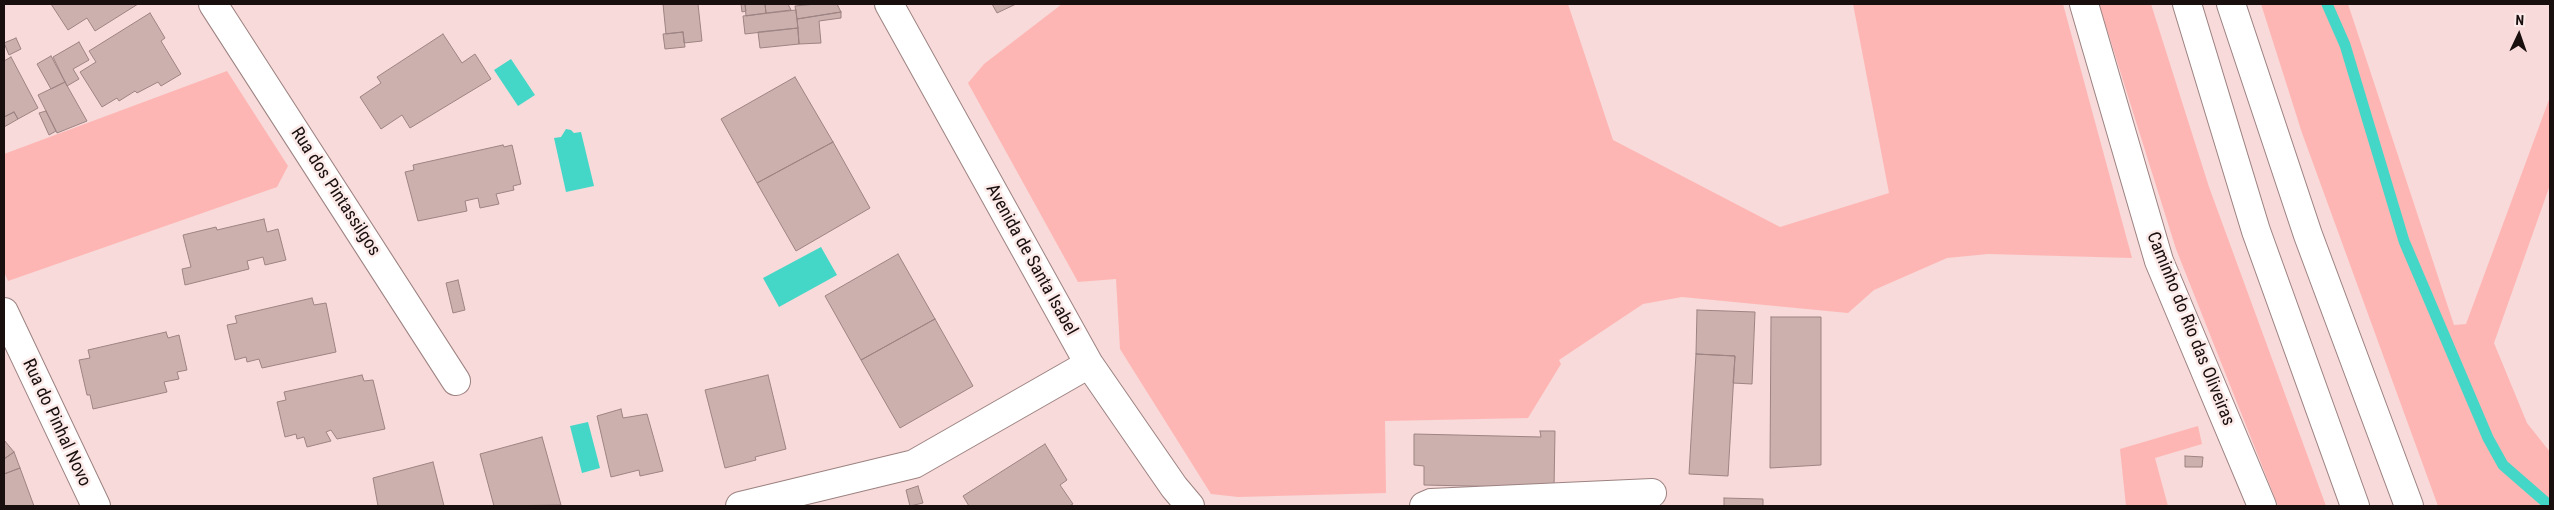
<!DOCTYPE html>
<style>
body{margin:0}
#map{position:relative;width:2554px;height:510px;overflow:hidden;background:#f7dad9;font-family:"Roboto Condensed",sans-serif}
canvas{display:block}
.frame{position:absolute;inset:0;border:5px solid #180f0e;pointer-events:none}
.north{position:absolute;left:2494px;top:10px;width:50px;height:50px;-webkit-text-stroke:4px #fceae9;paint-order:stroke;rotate:3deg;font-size:14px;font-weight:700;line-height:20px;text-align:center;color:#180f0e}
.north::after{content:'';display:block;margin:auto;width:18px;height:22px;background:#180f0e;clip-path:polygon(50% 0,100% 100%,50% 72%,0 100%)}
</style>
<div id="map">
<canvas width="2554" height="510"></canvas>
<div class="frame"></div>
<div class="north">N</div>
</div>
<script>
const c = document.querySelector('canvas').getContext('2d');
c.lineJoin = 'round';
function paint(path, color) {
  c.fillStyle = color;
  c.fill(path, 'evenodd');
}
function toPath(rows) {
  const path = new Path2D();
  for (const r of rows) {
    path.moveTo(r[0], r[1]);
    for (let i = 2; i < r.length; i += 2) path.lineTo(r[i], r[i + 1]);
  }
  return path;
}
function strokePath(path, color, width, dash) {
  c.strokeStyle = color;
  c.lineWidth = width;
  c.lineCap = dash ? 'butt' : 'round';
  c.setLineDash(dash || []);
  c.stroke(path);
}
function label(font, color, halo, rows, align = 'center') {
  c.font = font + ' "Roboto Condensed",sans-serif';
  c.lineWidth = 5;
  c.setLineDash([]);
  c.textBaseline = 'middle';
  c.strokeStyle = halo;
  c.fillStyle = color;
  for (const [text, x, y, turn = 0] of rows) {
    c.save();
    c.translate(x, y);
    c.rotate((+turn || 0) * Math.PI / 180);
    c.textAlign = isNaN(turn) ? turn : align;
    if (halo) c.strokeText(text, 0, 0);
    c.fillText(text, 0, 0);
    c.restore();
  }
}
const green = toPath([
 [1062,4,1568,4,1613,140,1780,227,1889,193,1853,4,2063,4,2132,258,1988,254,1947,258,1874,290,1848,313,1682,297,1643,304,1559,360,1561,364,1528,418,1385,421,1386,493,1238,497,1211,494,1120,349,1116,279,1078,282,968,83,984,64],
 [2099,4,2151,4,2209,187,2326,506,2278,506,2176,249],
 [2261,4,2348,4,2454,325,2466,324,2550,97,2550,185,2494,343,2527,423,2550,452,2550,506,2438,506,2302,133],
 [227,71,288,166,277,187,8,281,4,272,4,154],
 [2198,426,2202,444,2155,458,2168,506,2126,506,2120,449]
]);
const water = toPath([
 [511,59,535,95,518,106,494,70],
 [566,129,571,130,574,133,581,132,594,186,566,192,554,138,561,137],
 [821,247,837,275,779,307,763,278],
 [588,422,600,468,582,473,570,426]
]);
const stream = toPath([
 [2327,4,2345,45,2404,241,2488,438,2503,465,2550,506]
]);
const building = toPath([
 [51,4,138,4,95,31,87,18,68,30,51,4],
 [663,4,698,4,702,41,684,43,683,32,666,34,663,4],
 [741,4,745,4,746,11,742,12,741,4],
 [745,4,765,4,766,13,746,16,745,4],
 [765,4,788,4,791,10,766,13,765,4],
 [816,4,837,4,841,12,797,19,795,6,816,4],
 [992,4,1016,4,997,13,992,4],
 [796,10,798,28,745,34,743,16,796,10],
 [841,12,841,18,819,21,821,43,799,44,797,19,841,12],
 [150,13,165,38,161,41,181,74,161,86,158,82,137,93,135,91,119,101,117,98,102,107,80,72,96,62,89,51,150,13],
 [798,28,799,44,760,48,758,32,798,28],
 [683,32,685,47,665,49,663,34,683,32],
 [443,34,462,63,475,54,491,79,410,128,402,115,381,129,360,97,381,83,377,77,443,34],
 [16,38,21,49,9,55,4,43,16,38],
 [79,42,89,60,73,69,79,79,67,86,53,57,79,42],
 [51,56,65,82,51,89,37,64,51,56],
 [11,57,38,108,18,119,14,112,4,117,4,61,11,57],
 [795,77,833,142,757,183,721,119,795,77],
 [65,82,87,121,57,133,38,95,65,82],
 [46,111,56,131,49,135,39,113,46,111],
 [14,112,18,119,4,127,4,117,14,112],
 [833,142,870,208,796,251,757,183,833,142],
 [503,145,504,147,512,145,521,184,513,186,514,190,496,194,499,204,480,208,478,198,465,201,467,211,418,221,405,172,414,170,413,165,503,145],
 [264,219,267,232,278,229,286,260,265,265,263,257,247,261,249,269,185,285,182,269,191,267,183,235,216,227,217,230,264,219],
 [898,254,935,319,861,360,825,296,898,254],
 [458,280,465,310,453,313,446,283,458,280],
 [312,298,314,305,326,303,336,352,262,368,259,359,247,362,246,357,235,360,227,325,237,323,235,316,312,298],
 [1697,310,1755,312,1752,384,1733,383,1735,356,1696,354,1697,310],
 [1771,317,1821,317,1821,465,1770,468,1771,317],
 [935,319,973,386,900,428,861,360,935,319],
 [166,332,168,338,179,335,187,370,177,372,179,379,164,382,167,392,93,409,90,395,87,395,79,360,90,358,88,350,166,332],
 [1696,354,1735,356,1728,476,1689,474,1696,354],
 [362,375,364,381,373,380,385,429,337,439,331,430,326,432,331,441,307,447,304,437,297,439,296,434,285,437,277,402,286,400,284,392,362,375],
 [768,375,786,449,755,457,756,460,725,468,705,390,768,375],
 [621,409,623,418,647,414,663,471,640,476,639,470,611,477,597,416,621,409],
 [1540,431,1555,431,1554,488,1424,485,1424,466,1414,465,1414,434,1541,437,1540,431],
 [542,437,561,505,494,506,480,454,542,437],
 [4,440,14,452,4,459,4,440],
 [1045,444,1067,480,1060,485,1073,504,1069,506,969,506,963,496,1045,444],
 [14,452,20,468,4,474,4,459,14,452],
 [2185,456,2203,457,2202,467,2185,467,2185,456],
 [433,462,444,506,378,506,373,478,433,462],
 [20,468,34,506,4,506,4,474,20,468],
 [918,486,923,503,910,506,906,490,918,486],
 [1724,498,1763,499,1763,506,1724,506,1724,498]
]);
const minor = toPath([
 [213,4,456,381],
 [889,4,1089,364,1174,487,1190,506],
 [2084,4,2159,261,2262,506],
 [4,312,96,506],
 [740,506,914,464,1089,364],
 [1424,506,1431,503,1652,493]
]);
const major = toPath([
 [2187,4,2256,231,2355,506],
 [2231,4,2308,235,2409,506]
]);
const streetNames = [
 ["Rua dos Pintassilgos",335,192,57],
 ["Avenida de Santa Isabel",1031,260,61],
 ["Caminho do Rio das Oliveiras",2190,329,68],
 ["Rua do Pinhal Novo",56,423,65]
];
paint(green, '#feb6b4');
paint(water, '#44d7c7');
strokePath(stream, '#44d7c7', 11);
paint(building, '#cbb0ae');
strokePath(building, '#9d8382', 1);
strokePath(minor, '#9c8281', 30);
strokePath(major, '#9c8281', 30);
strokePath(minor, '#fff', 28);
strokePath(major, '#fff', 28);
label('18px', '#180f0e', '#fceae9', streetNames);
</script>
